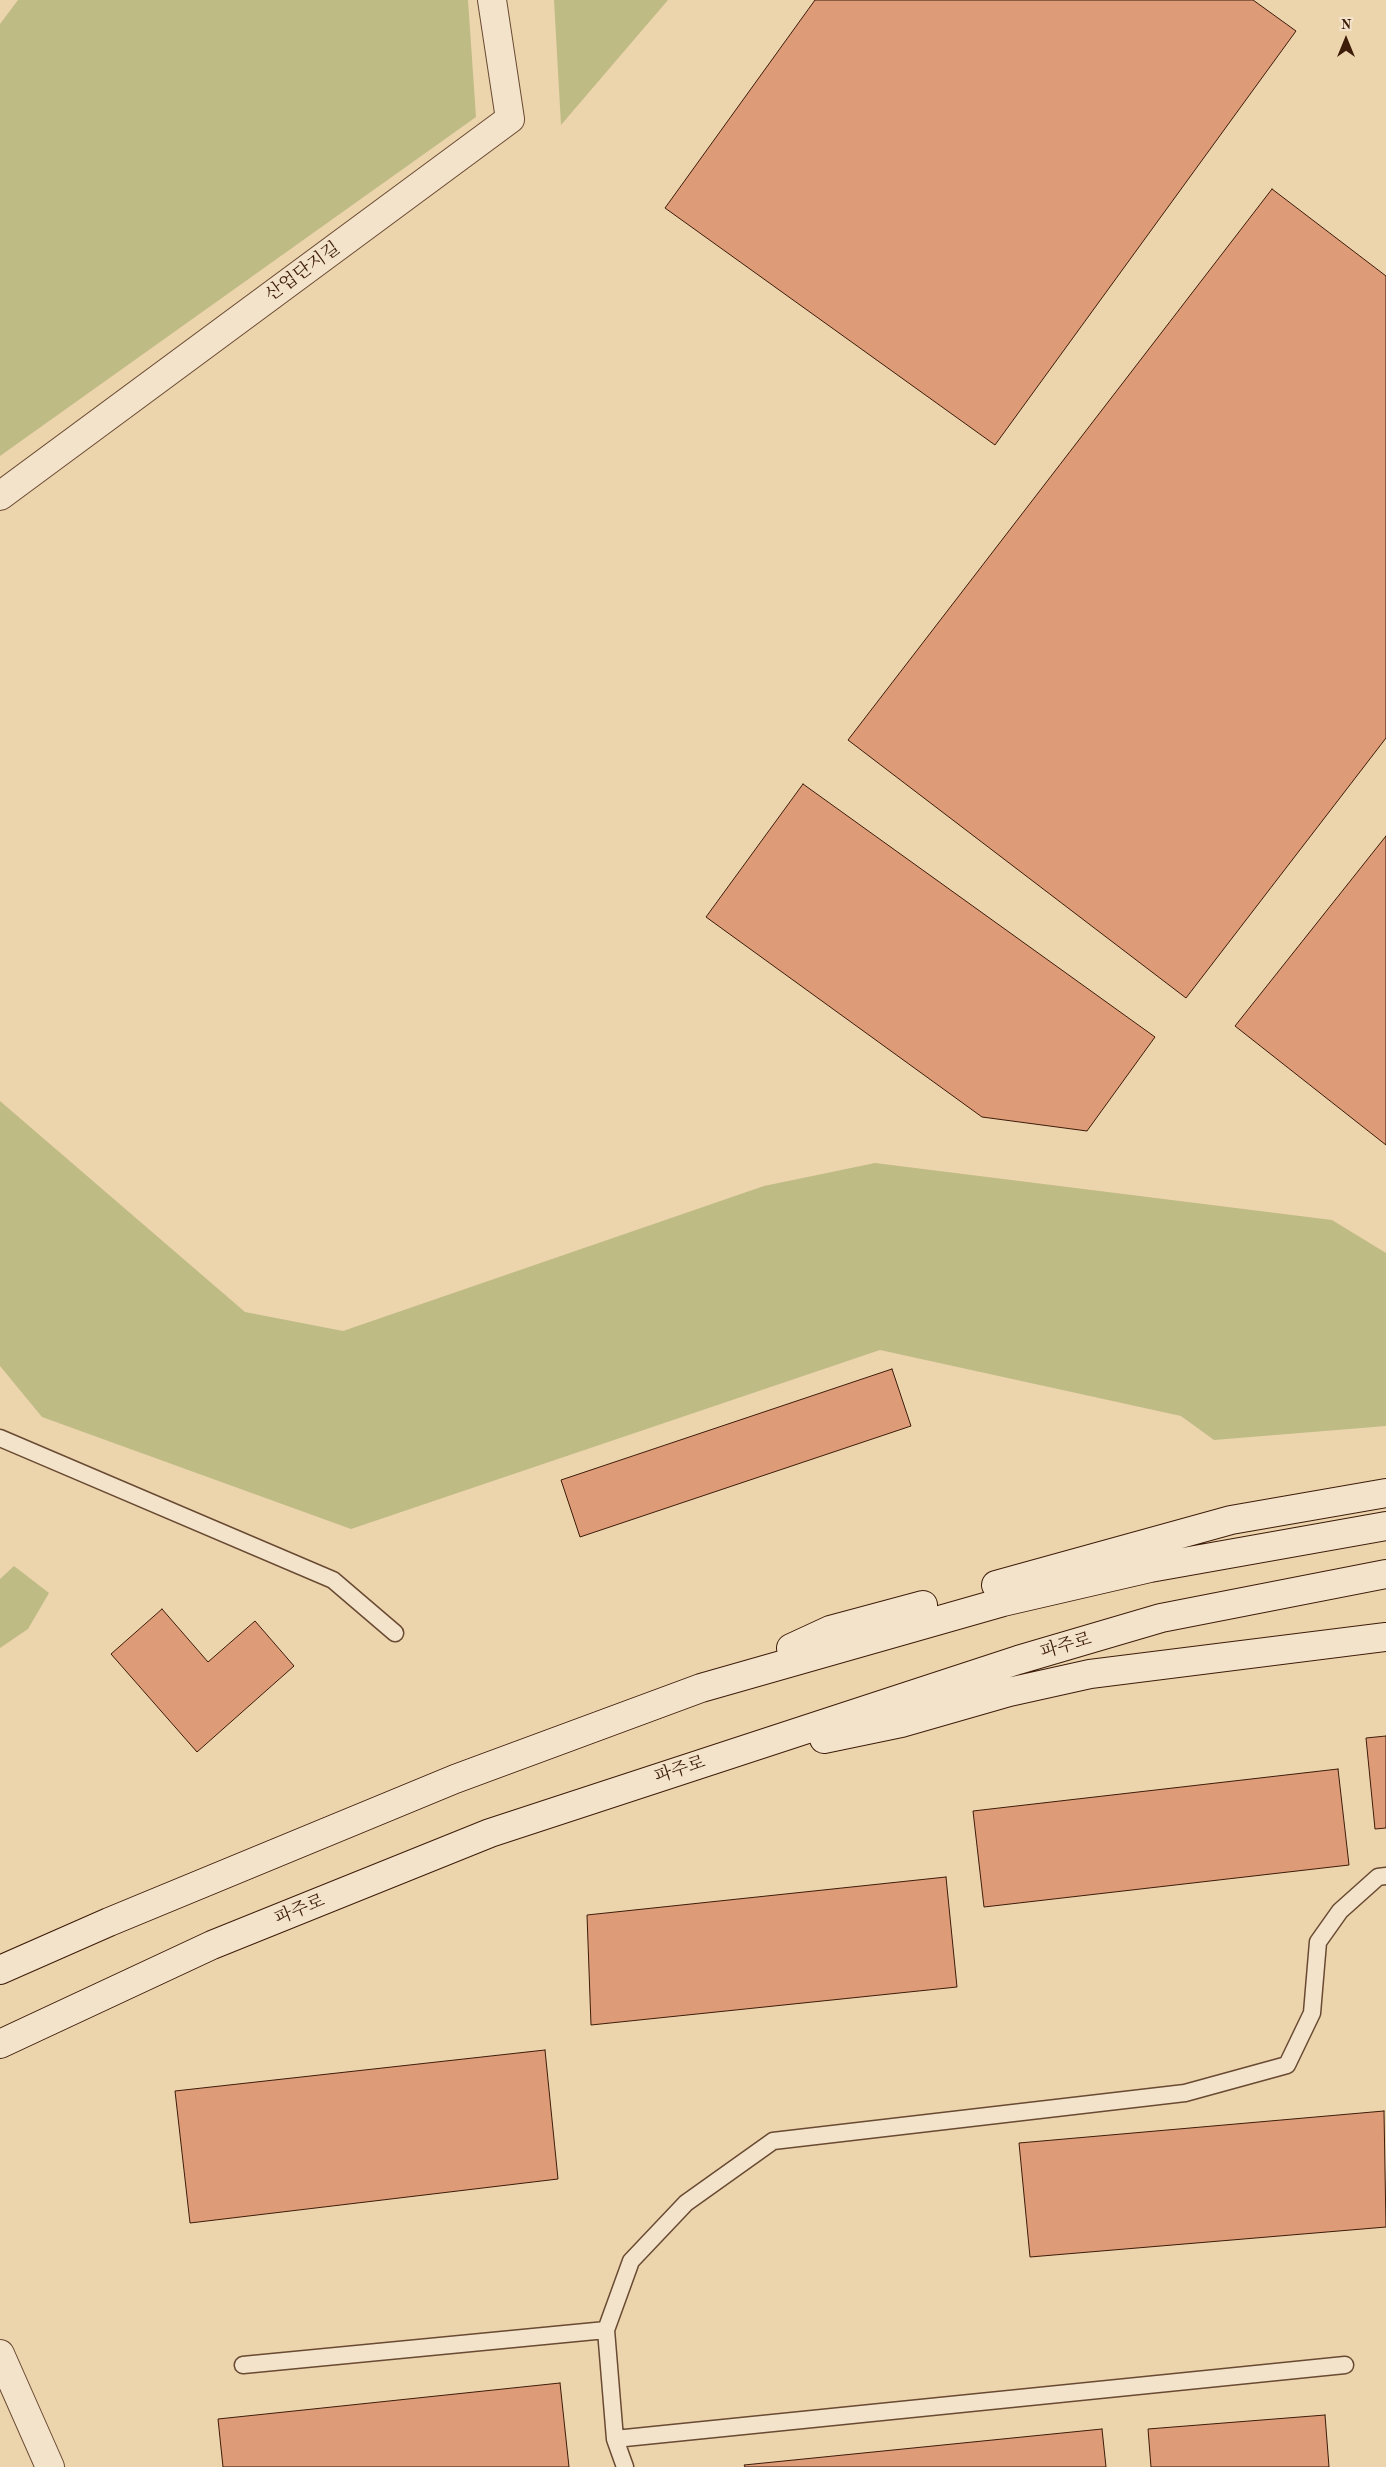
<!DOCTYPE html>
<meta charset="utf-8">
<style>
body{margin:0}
#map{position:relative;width:1386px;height:2467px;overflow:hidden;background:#ecd4ad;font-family:"Old Standard TT",serif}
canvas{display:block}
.north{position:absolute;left:1321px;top:15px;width:50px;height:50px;-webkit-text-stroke:4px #f3e3ca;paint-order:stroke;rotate:0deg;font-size:14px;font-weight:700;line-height:20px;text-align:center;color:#3d1c09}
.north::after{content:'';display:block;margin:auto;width:18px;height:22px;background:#3d1c09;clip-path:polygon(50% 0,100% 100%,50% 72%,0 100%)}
</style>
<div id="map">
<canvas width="1386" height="2467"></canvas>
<div class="north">N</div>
</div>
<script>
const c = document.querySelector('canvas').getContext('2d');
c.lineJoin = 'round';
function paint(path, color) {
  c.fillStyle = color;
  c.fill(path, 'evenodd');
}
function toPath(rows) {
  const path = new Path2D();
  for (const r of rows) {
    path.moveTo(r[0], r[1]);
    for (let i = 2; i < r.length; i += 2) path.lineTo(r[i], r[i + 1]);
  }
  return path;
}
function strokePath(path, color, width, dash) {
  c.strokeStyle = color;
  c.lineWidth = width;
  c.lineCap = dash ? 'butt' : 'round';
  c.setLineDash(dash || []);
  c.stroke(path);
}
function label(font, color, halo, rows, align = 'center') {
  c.font = font + ' "Old Standard TT","Noto Serif KR",serif';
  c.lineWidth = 4.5;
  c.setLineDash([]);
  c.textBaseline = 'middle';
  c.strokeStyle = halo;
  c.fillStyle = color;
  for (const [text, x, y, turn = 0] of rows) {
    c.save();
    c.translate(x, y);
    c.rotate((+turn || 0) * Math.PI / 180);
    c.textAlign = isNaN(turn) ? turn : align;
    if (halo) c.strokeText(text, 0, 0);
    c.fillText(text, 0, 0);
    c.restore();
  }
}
const green = toPath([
 [18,0,468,0,476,117,0,456,0,24],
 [554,0,668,0,561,125],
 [0,1101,245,1312,343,1331,764,1186,875,1163,1332,1220,1386,1253,1386,1426,1214,1440,1181,1416,880,1350,351,1529,42,1417,0,1366],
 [14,1566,49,1593,28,1629,0,1648,0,1579]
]);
const building = toPath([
 [815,0,1253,0,1296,31,995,445,665,208,815,0],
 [1272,189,1386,276,1386,738,1186,998,848,740,1272,189],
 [803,784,1155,1037,1087,1131,982,1117,706,917,803,784],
 [1386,836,1386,1145,1235,1026,1386,836],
 [892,1369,911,1426,580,1537,561,1480,892,1369],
 [162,1609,208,1662,255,1621,294,1666,197,1752,111,1654,162,1609],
 [1386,1736,1386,1828,1375,1829,1366,1738,1386,1736],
 [1338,1769,1349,1865,984,1907,973,1811,1338,1769],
 [946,1877,957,1987,591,2025,587,1915,946,1877],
 [545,2050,558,2179,190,2223,175,2091,545,2050],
 [1384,2111,1386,2227,1030,2257,1019,2143,1384,2111],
 [560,2383,569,2467,223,2467,218,2419,560,2383],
 [1325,2415,1329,2467,1151,2467,1148,2429,1325,2415],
 [1102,2429,1106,2467,745,2467,744,2465,1102,2429]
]);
const service = toPath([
 [0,1438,333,1580,395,1633],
 [243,2365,606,2330],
 [615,2439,1345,2365],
 [625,2467,615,2439,606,2330,631,2261,686,2203,773,2141,1185,2093,1287,2065,1312,2013,1318,1942,1340,1911,1378,1877,1386,1876]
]);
const minor = toPath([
 [0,496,510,119,492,0]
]);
const tertiary = toPath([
 [0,2354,50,2467]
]);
const secondary = toPath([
 [996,1585,1231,1520,1386,1493],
 [791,1648,830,1630,923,1605],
 [824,1739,901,1723,1009,1692,1090,1674,1386,1637],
 [0,1970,109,1922,455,1779,701,1688,1003,1602,1150,1568,1386,1526],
 [0,2044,212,1945,490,1833,1018,1660,1161,1618,1386,1574]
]);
const streetNames = [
 ["산업단지길",303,272,-36],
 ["파주로",1066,1646,-16],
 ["파주로",680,1770,-18],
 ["파주로",300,1910,-22]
];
paint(green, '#bfbb85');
paint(building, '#dd9b78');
strokePath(building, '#3d1c09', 1);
strokePath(service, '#694a32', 19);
strokePath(minor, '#694a32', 30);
strokePath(tertiary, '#694a32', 30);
strokePath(secondary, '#3d1c09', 30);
strokePath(service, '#f3e3ca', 16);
strokePath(minor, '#f3e3ca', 28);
strokePath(tertiary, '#f3e3ca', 28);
strokePath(secondary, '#f3e3ca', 28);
label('18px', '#3d1c09', '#f3e3ca', streetNames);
</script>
